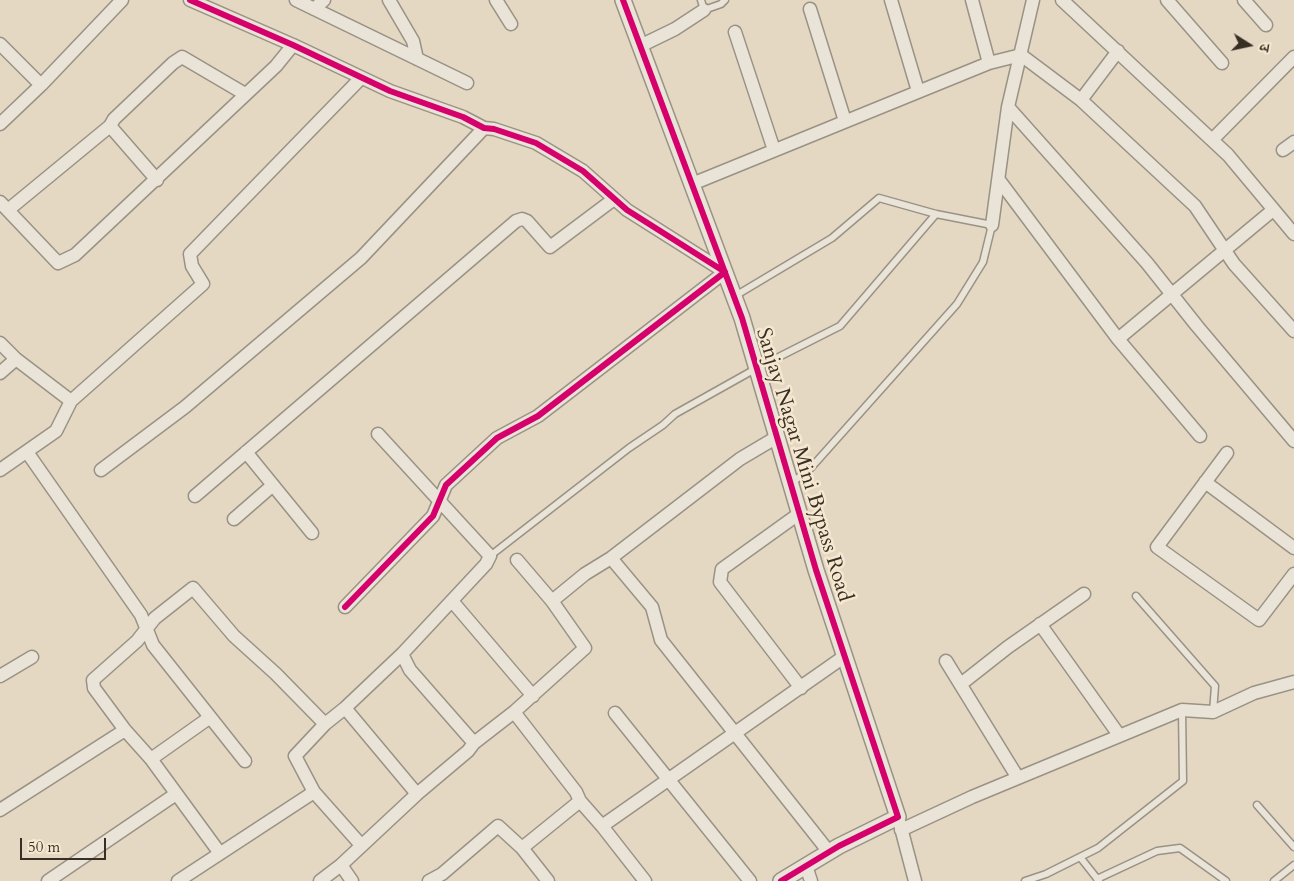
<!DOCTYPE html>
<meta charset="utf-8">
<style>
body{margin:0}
#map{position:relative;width:1294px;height:881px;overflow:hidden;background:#e4d8c3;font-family:Cardo,"Noto Serif Devanagari",serif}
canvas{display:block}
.north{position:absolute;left:1224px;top:20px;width:50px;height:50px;-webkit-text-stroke:4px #f6e8d0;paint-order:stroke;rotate:100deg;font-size:14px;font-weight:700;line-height:20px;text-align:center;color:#372e24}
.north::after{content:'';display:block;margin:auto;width:18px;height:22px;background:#372e24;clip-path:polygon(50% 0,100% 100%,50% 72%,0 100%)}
.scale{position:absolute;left:20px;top:838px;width:86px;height:22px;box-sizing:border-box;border:2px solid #372e24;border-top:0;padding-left:6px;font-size:15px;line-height:18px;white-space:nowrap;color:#372e24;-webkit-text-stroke:4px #f6e8d0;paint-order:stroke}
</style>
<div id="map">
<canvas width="1294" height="881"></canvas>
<div class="north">उ</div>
<div class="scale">50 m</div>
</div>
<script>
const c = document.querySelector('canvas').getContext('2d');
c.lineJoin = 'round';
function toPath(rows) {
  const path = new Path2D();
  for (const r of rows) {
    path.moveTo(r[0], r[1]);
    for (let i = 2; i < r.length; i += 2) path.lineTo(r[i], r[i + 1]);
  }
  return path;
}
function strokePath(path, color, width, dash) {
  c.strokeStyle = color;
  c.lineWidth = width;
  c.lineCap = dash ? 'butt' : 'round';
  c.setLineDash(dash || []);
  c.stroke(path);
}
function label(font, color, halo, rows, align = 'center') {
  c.font = font + ' Cardo,serif';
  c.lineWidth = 5;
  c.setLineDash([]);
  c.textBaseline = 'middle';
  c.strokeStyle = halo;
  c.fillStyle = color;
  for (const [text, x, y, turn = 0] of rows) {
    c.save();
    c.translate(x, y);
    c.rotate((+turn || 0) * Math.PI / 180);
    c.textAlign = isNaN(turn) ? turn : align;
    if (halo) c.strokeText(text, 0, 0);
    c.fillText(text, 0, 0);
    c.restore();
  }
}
const service = toPath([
 [701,0,704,10,721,4,725,0],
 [735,296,832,238,879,198,936,214,992,225,983,262,957,304,809,470,791,483],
 [490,556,629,448,663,425,675,414,757,368,840,326,936,214],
 [1136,596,1215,686,1213,712],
 [1257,805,1294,847],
 [1080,857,1099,881],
 [1097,879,1157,851,1180,848,1226,881],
 [1025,881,1046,874,1098,848,1183,781,1182,710],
 [1274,881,1294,865]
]);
const minor = toPath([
 [190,0,293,45,390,91,463,117,484,128,494,129,536,143,583,171,627,210,725,272,538,416,497,438,446,485,433,516,345,607],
 [296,0,467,83],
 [389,0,413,41,417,59],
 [496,0,511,24],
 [891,0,918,91],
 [972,0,989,63],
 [1062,0,1228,155,1294,234],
 [1167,0,1222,63],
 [1244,0,1266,25],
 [314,9,324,0],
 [810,9,845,121],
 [735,32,774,150],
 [0,44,41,85],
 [640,46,675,29,704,10],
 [1021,55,1081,100,1195,206,1234,264,1294,331],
 [1081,100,1118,51],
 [1008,107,1147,263,1197,326,1294,441],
 [0,124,41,85,122,0],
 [110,126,157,180],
 [1212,140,1294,57],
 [1283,150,1294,142],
 [999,180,1118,339,1200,436],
 [692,184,989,63,1021,55],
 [0,202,58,263,75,255,276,66,293,45],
 [8,210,110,126,114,119,173,63,182,57,245,94],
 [992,225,1008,107,1033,0],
 [1118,339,1273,210],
 [0,343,16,359,71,401],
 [0,373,16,359],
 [27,452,141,615,153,645,245,761],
 [246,452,312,533],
 [1227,453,1157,547,1259,620,1294,574],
 [0,470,56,431,71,401,203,284,192,266,190,254,361,78],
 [101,470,185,407,361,258,484,128],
 [1205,482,1294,548],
 [195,496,516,221,522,219,527,221,550,247,614,199],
 [800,513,722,569,720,582,801,688],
 [234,519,273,485],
 [611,558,652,607,661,640,829,852],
 [452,601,533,696],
 [552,601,585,574,611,558,740,459,777,437],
 [1040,624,1119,735],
 [946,661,1018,778],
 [0,676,32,657],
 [961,684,1008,647,1084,594],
 [345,708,417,794],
 [514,712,576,792,580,801,602,826,645,881],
 [615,713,750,881],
 [474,743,514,712,585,648,552,601,517,560],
 [151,759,209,718],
 [0,810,125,730],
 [900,824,915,881],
 [602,826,845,656],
 [901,830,972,797,1182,710,1213,712,1254,693,1294,682],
 [361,845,314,792,295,756,325,724,345,708,402,654,486,564,490,556,378,434],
 [522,848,580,801],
 [219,852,151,759,125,730,94,688,93,680,137,641,155,618,193,588,234,636,276,674,325,724],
 [341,865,352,881],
 [806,866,811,881],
 [48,881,176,794],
 [178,881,314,792],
 [320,881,341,865,417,794,468,751,474,743,410,670,402,654],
 [429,881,442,874,498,826,522,848,548,881]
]);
const tertiary = toPath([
 [623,0,742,318,816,570,898,817,839,846,781,881]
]);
const cycleway = toPath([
 [190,0,293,45,390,91,463,117,484,128,494,129,536,143,583,171,627,210,725,272,538,416,497,438,446,485,433,516,345,607],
 [623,0,742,318,816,570,898,817,839,846,781,881]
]);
const streetNames = [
 ["Sanjay Nagar Mini Bypass Road",803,465,73]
];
strokePath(service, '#999285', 9);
strokePath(minor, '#999285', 15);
strokePath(tertiary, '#999285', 18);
strokePath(service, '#e9e3d8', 6);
strokePath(minor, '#e9e3d8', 12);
strokePath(tertiary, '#e9e3d8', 15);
strokePath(cycleway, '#d6006c', 6);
label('21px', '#372e24', '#f6e8d0', streetNames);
</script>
